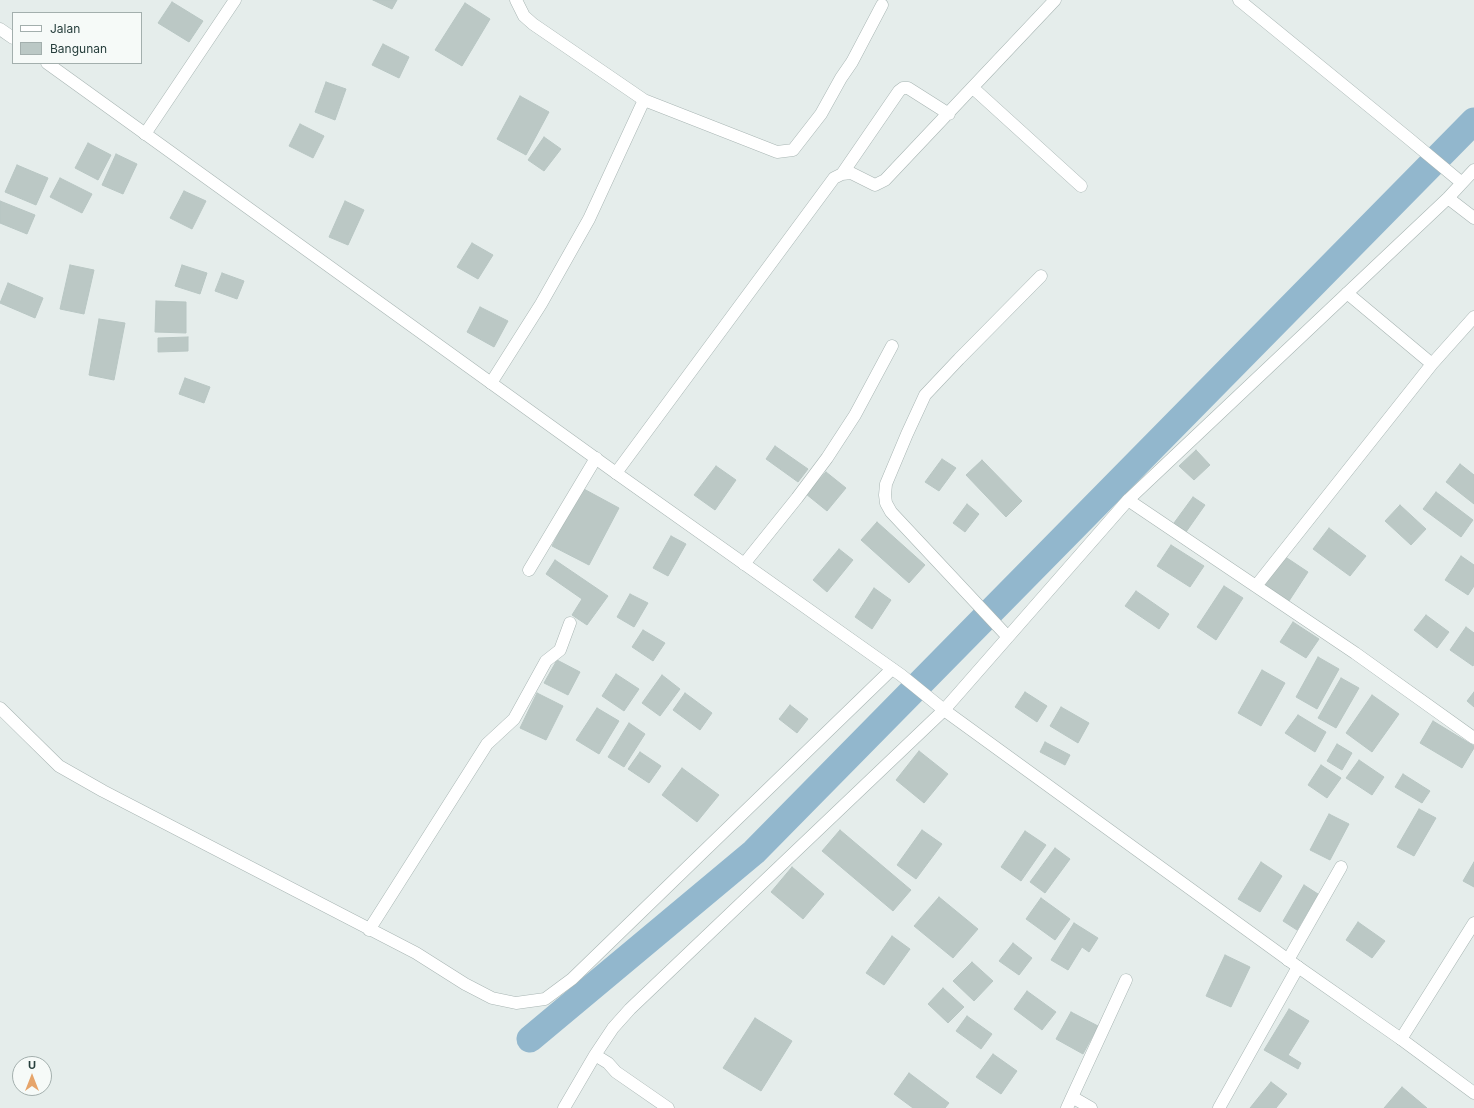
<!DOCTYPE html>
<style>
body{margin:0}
#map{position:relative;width:1474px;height:1108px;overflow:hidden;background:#e5edeb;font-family:Inter,sans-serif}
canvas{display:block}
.legend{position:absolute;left:12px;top:12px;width:130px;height:52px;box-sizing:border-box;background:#f6faf8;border:1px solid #a3afad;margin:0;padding:5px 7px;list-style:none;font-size:12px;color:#263e3c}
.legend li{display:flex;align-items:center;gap:8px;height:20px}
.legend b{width:20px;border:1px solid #a3afad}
.north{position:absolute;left:12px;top:1056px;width:40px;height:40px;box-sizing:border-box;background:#f6faf8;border:1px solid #a3afad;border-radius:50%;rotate:0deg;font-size:11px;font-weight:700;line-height:16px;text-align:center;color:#263e3c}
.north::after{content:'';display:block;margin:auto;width:14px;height:18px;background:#e6a46a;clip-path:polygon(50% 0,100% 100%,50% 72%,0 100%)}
</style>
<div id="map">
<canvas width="1474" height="1108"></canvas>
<ul class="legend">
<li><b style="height:5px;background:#fff"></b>Jalan</li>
<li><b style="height:11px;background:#bbc8c5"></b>Bangunan</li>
</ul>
<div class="north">U</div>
</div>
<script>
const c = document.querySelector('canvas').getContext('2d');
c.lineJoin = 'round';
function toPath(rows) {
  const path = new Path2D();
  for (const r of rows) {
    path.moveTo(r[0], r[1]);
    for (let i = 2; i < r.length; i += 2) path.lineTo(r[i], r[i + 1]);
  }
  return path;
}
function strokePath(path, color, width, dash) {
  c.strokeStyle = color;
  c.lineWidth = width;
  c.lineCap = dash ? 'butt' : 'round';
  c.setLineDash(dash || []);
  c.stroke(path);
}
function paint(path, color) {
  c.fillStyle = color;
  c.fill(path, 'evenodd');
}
const canal = toPath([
 [530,1039,754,852,1474,121]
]);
const building = toPath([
 [373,0,397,0,392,9,373,0],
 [172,2,203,21,189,42,158,23,172,2],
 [465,3,490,19,462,66,435,50,465,3],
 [383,44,409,57,399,78,372,65,383,44],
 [326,82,346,89,335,120,315,112,326,82],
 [520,96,549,112,526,155,497,139,520,96],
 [300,124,324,136,313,158,289,146,300,124],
 [544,137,561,149,544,171,528,160,544,137],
 [88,143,111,155,98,180,75,168,88,143],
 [116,154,137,164,123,194,102,185,116,154],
 [17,165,48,178,36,205,5,192,17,165],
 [60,178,92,194,82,213,50,197,60,178],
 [184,191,206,201,192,229,170,218,184,191],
 [0,201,35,215,27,234,0,223,0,201],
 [345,201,364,210,348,245,329,237,345,201],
 [472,243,493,255,478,279,457,267,472,243],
 [70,265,94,270,84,314,60,309,70,265],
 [182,265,207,273,200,294,175,286,182,265],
 [222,273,244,281,237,299,215,291,222,273],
 [8,283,43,298,35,318,0,303,8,283],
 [156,301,186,302,186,333,155,332,156,301],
 [480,307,508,321,494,347,467,332,480,307],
 [99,319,125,323,114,380,89,375,99,319],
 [188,337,188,351,158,352,158,338,188,337],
 [185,378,210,387,204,403,179,394,185,378],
 [775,446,808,469,798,482,766,459,775,446],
 [1196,450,1210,465,1194,480,1179,466,1196,450],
 [942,459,956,468,939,491,925,482,942,459],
 [982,460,1022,501,1006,517,966,475,982,460],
 [1460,464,1474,475,1474,504,1446,482,1460,464],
 [716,466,736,480,715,510,694,495,716,466],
 [826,472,846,488,827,511,806,494,826,472],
 [582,488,619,508,589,565,552,546,582,488],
 [1436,492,1473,520,1461,537,1423,509,1436,492],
 [1193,497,1205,505,1186,532,1174,523,1193,497],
 [967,504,979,514,965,532,953,523,967,504],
 [1400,505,1426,529,1411,545,1385,521,1400,505],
 [877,522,925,565,909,583,861,540,877,522],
 [1329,528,1366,556,1350,576,1313,549,1329,528],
 [671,536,686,544,668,576,653,568,671,536],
 [1171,545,1204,566,1190,587,1157,566,1171,545],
 [839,549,853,560,827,592,813,580,839,549],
 [1284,556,1308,572,1289,601,1265,585,1284,556],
 [1461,556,1474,565,1474,586,1468,595,1445,580,1461,556],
 [555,560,608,596,587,625,572,615,582,599,546,574,555,560],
 [1224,586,1243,598,1216,640,1197,627,1224,586],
 [874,588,891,600,872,629,855,617,874,588],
 [1136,591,1169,614,1159,629,1125,606,1136,591],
 [630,594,648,603,634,627,617,617,630,594],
 [1426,615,1449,632,1437,648,1414,630,1426,615],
 [1293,622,1319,639,1306,658,1280,642,1293,622],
 [1466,627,1474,633,1474,664,1473,666,1450,650,1466,627],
 [643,630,665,643,653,661,632,647,643,630],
 [1318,657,1339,669,1317,709,1296,697,1318,657],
 [557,660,580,672,568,695,544,683,557,660],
 [1262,670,1285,683,1261,726,1238,713,1262,670],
 [616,674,639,689,624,711,602,696,616,674],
 [662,675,680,689,660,716,642,703,662,675],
 [1341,678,1359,688,1336,728,1318,718,1341,678],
 [1025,692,1047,706,1037,722,1015,707,1025,692],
 [1474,692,1474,707,1467,701,1474,692],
 [537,693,563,706,546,740,520,728,537,693],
 [685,693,712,713,700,730,673,710,685,693],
 [1372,695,1399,714,1372,752,1346,733,1372,695],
 [790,705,808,719,797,733,779,719,790,705],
 [1061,707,1089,723,1078,743,1050,726,1061,707],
 [597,708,619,721,599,754,576,740,597,708],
 [1298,715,1326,732,1315,752,1285,733,1298,715],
 [1433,721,1474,746,1474,748,1462,768,1420,743,1433,721],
 [629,723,645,734,624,767,608,757,629,723],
 [1045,742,1070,755,1065,765,1040,752,1045,742],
 [1337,744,1352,753,1342,770,1327,761,1337,744],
 [919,751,948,774,924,803,896,780,919,751],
 [640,752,661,766,649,783,628,769,640,752],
 [1359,760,1384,777,1372,795,1346,778,1359,760],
 [1321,765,1341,778,1327,798,1308,785,1321,765],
 [682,768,719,795,697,822,662,795,682,768],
 [1403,774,1430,791,1422,803,1395,787,1403,774],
 [1419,809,1436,818,1414,856,1397,847,1419,809],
 [1329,814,1349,824,1330,860,1310,850,1329,814],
 [840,830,911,890,893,911,822,851,840,830],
 [922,830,942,844,916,879,897,865,922,830],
 [1025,831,1046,845,1021,881,1001,867,1025,831],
 [1055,848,1070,859,1045,893,1030,882,1055,848],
 [1261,862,1282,876,1260,912,1238,899,1261,862],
 [1474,862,1474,887,1463,881,1474,862],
 [792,867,824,894,803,919,771,892,792,867],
 [1304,885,1318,894,1297,930,1283,921,1304,885],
 [939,897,978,929,953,958,914,926,939,897],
 [1041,898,1070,919,1055,940,1026,919,1041,898],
 [1358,922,1385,941,1372,958,1346,940,1358,922],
 [1074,923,1098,938,1089,952,1082,947,1068,970,1051,960,1074,923],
 [892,936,910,949,884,985,866,973,892,936],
 [1013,943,1032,958,1019,975,999,961,1013,943],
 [1225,955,1250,967,1231,1007,1206,996,1225,955],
 [972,962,993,981,974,1001,953,981,972,962],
 [943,988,964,1007,948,1023,928,1004,943,988],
 [1027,991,1056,1012,1042,1030,1014,1009,1027,991],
 [1289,1009,1309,1021,1288,1055,1301,1063,1298,1069,1264,1050,1289,1009],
 [1071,1012,1098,1026,1083,1054,1056,1039,1071,1012],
 [967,1016,992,1034,981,1049,956,1031,967,1016],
 [755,1018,792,1041,761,1091,723,1068,755,1018],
 [993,1054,1017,1071,1001,1094,976,1077,993,1054],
 [909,1073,949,1103,945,1108,913,1108,894,1094,909,1073],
 [1271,1082,1287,1094,1276,1108,1250,1108,1271,1082],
 [1402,1087,1427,1108,1384,1108,1402,1087]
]);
const minor = toPath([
 [516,0,524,16,533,24,644,100,777,152,793,150,821,114,841,78,852,62,882,5],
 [1239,0,1408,138,1462,183],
 [973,88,1081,186],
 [145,134,235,0],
 [842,174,899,91,903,88,908,88,949,114],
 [1448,198,1474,218],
 [1347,293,1432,364],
 [491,383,541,304,589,219,644,100],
 [616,473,834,178,842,174,851,173,875,185,885,180,1055,0],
 [1128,500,1355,653,1474,738],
 [744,564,797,498,827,458,855,415,892,346],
 [529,570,596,458],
 [1256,586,1432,364,1474,317],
 [1008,637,891,512,886,503,885,495,886,484,907,434,925,395,959,359,1041,276],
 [0,708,59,766,103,791,416,953,465,984,492,998,516,1003,545,999,572,979,892,669],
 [369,930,487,744,514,719,546,661,560,650,570,623],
 [1288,960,1341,867],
 [1401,1039,1474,923],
 [564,1108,595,1055],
 [668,1108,616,1072,608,1063,595,1055,613,1028,630,1009,944,710,1128,500,1448,198,1474,170],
 [1067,1108,1072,1097],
 [1091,1108,1072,1097,1126,980],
 [1219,1108,1298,967]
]);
const tertiary = toPath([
 [0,29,13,38],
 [47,63,616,473,901,675,944,710,1298,967,1401,1039,1474,1093]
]);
strokePath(canal, '#92b7cd', 27);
paint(building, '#bbc8c5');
strokePath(building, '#b8c6c3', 1);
strokePath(minor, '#a8b5b3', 13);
strokePath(tertiary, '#a8b5b3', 13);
strokePath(minor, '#fff', 12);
strokePath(tertiary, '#fff', 12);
</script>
